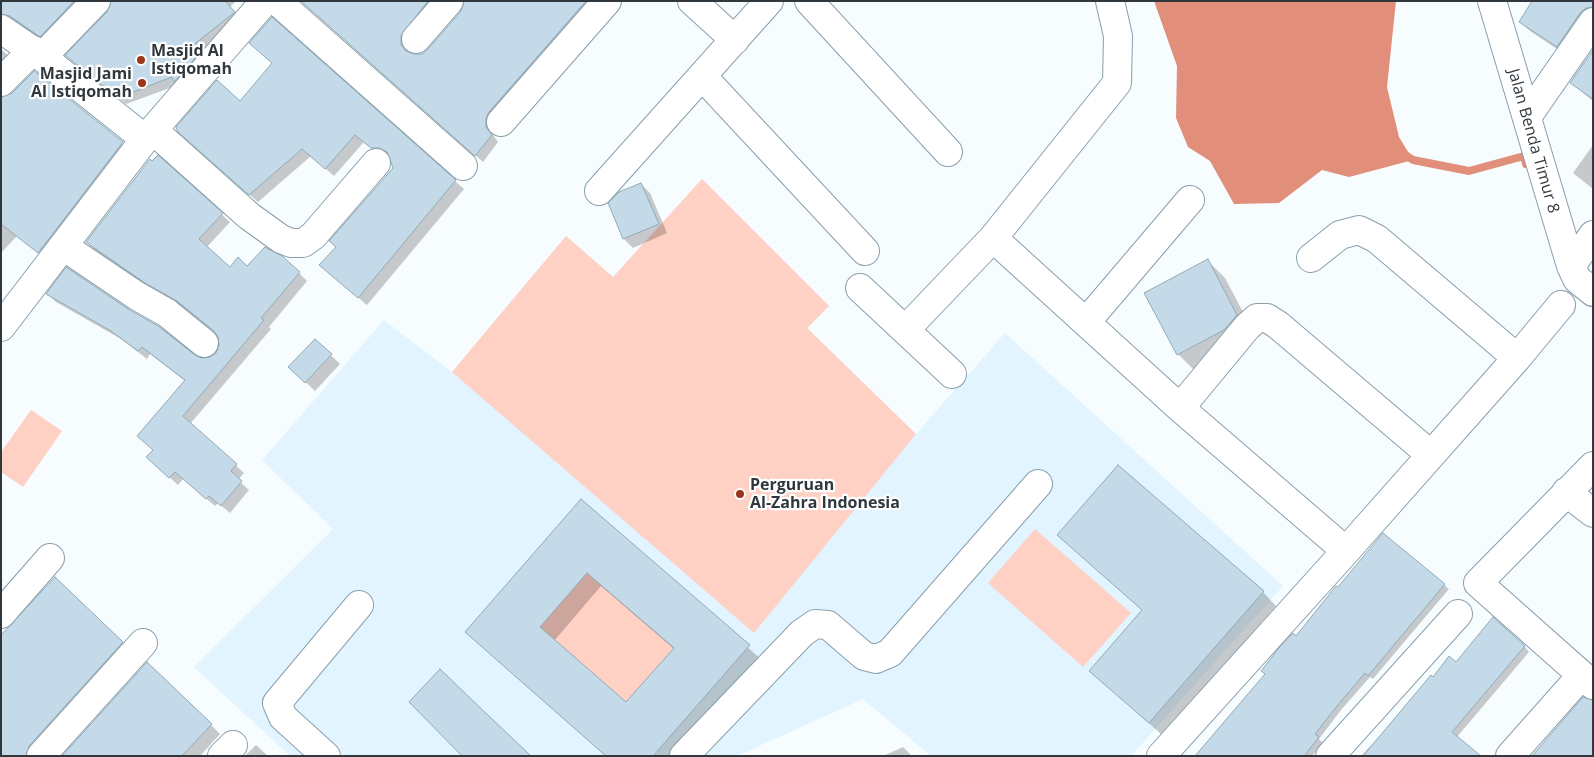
<!DOCTYPE html>
<style>
body{margin:0}
#map{position:relative;width:1594px;height:757px;overflow:hidden;background:#f7fcfe;font-family:"Open Sans",sans-serif}
canvas{display:block}
.frame{position:absolute;inset:0;border:2px solid #30383e;pointer-events:none}
</style>
<div id="map">
<canvas width="1594" height="757"></canvas>
<div class="frame"></div>
</div>
<script>
const c = document.querySelector('canvas').getContext('2d');
c.lineJoin = 'round';
function paint(path, color) {
  c.fillStyle = color;
  c.fill(path, 'evenodd');
}
function toPath(rows) {
  const path = new Path2D();
  for (const r of rows) {
    path.moveTo(r[0], r[1]);
    for (let i = 2; i < r.length; i += 2) path.lineTo(r[i], r[i + 1]);
  }
  return path;
}
function strokePath(path, color, width, dash) {
  c.strokeStyle = color;
  c.lineWidth = width;
  c.lineCap = dash ? 'butt' : 'round';
  c.setLineDash(dash || []);
  c.stroke(path);
}
function label(font, color, halo, rows, align = 'center') {
  c.font = font + ' "Open Sans",sans-serif';
  c.lineWidth = 4.5;
  c.setLineDash([]);
  c.textBaseline = 'middle';
  c.strokeStyle = halo;
  c.fillStyle = color;
  for (const [text, x, y, turn = 0] of rows) {
    c.save();
    c.translate(x, y);
    c.rotate((+turn || 0) * Math.PI / 180);
    c.textAlign = isNaN(turn) ? turn : align;
    if (halo) c.strokeText(text, 0, 0);
    c.fillText(text, 0, 0);
    c.restore();
  }
}
const built = toPath([
 [702,179,829,306,807,328,916,434,1005,333,1283,586,1131,756,931,756,863,699,737,756,290,756,194,667,333,529,262,460,384,320,452,372,566,236,613,277]
]);
const green = toPath([
 [702,179,829,306,807,328,916,434,754,633,452,372,566,236,613,277],
 [31,410,62,431,23,487,1,472,1,452],
 [1035,529,1131,613,1083,667,988,583],
 [587,573,674,648,626,702,540,627]
]);
const water = toPath([
 [1154,1,1396,1,1387,87,1399,137,1413,160,1349,177,1322,170,1279,203,1234,204,1210,161,1188,147,1176,118,1177,66]
]);
const shadow = toPath([
 [1,1,88,1,48,43,11,20,1,22],
 [112,1,236,1,230,7,241,20,198,54,205,62,178,85,126,104,67,55,109,12],
 [302,1,443,1,407,44,408,52,413,56,422,55,462,12,465,1,599,1,493,126,493,135,498,142,483,162],
 [1593,1,1593,20,1566,55,1530,31,1520,21],
 [272,19,464,189,367,305,329,273,337,247,395,168,389,155,380,156,364,142,334,176,311,156,258,202,188,140,240,103,273,64],
 [1,49,14,61,1,76],
 [1593,52,1593,101,1571,83],
 [34,72,130,150,46,259,17,236,1,253,1,98,6,98],
 [1593,145,1593,189,1573,173],
 [158,157,230,222,206,248,230,268,299,273,307,281,269,327,271,329,190,424,244,473,238,480,249,490,230,513,218,503,215,506,183,479,178,485,156,465,154,450,185,381,150,354,147,359,121,339,56,302,48,294,202,360,210,359,217,353,221,345,217,334,186,309,155,291,95,250,87,242],
 [641,184,650,193,667,233,633,248,624,239],
 [1208,261,1225,278,1254,333,1195,371,1178,354],
 [331,355,340,364,315,391,299,376],
 [582,500,762,660,678,756,606,756,466,632],
 [601,586,674,649,626,704,554,641],
 [1059,535,1263,592,1276,606,1163,736,1091,671,1143,611],
 [1383,535,1449,589,1373,679,1370,677,1341,710,1319,739,1323,743,1312,756,1197,756],
 [122,642,132,652,38,756,1,756],
 [1524,646,1529,652,1457,737,1478,756,1361,756,1434,679],
 [211,725,220,734,200,756,64,756],
 [256,745,268,756,245,756],
 [903,747,912,756,883,756]
]);
const stream = toPath([
 [1404,154,1413,160,1469,171,1524,156,1526,164]
]);
const building = toPath([
 [1,1,74,1,40,37,10,16,1,14,1,1],
 [111,1,225,1,235,12,192,46,199,54,174,82,172,77,118,98,65,55,107,12,111,1],
 [301,1,428,1,401,36,401,45,406,51,414,54,422,54,428,49,461,11,464,1,586,1,489,112,486,118,486,127,492,135,475,156,301,1],
 [1532,1,1593,1,1593,7,1586,8,1580,13,1557,47,1519,22,1532,1],
 [272,17,456,180,358,298,319,265,336,247,329,241,393,168,387,152,379,148,371,148,355,135,325,169,302,149,249,195,178,132,176,127,217,80,240,101,272,63,249,43,272,17],
 [1593,50,1593,99,1570,83,1593,50],
 [34,71,123,142,38,253,1,224,1,97,12,93,34,71],
 [158,155,223,213,199,239,230,267,238,257,247,266,265,247,282,256,300,272,261,318,264,320,183,416,237,464,231,471,242,481,221,506,209,496,206,499,175,472,169,478,146,457,153,450,137,436,185,380,142,347,138,351,111,331,46,294,66,267,128,309,158,326,195,355,202,358,210,357,216,353,219,345,218,337,214,331,177,301,145,283,86,242,150,159,152,161,158,155],
 [641,183,659,224,623,239,608,203,619,192,641,183],
 [1208,259,1237,315,1224,330,1177,355,1144,293,1208,259],
 [315,339,332,354,305,383,288,367,315,339],
 [1118,465,1264,591,1149,723,1089,671,1142,610,1057,535,1118,465],
 [581,499,750,645,653,756,606,756,465,632,581,499],
 [587,573,674,648,626,702,540,627,587,573],
 [1383,533,1445,584,1368,676,1365,673,1337,706,1315,734,1319,737,1304,756,1195,756,1265,674,1261,671,1279,648,1293,633,1296,636,1336,586,1338,587,1383,533],
 [55,577,123,642,29,746,26,756,1,756,1,635,55,577],
 [1493,617,1525,646,1452,732,1481,756,1363,756,1431,675,1433,677,1449,656,1456,662,1493,617],
 [147,662,212,724,182,756,62,756,147,662],
 [440,669,470,698,531,756,462,756,409,702,440,669],
 [1583,697,1593,700,1593,756,1532,756,1583,697]
]);
const minor = toPath([
 [277,1,463,166],
 [692,1,735,40],
 [809,1,948,152],
 [1492,1,1571,266,1577,279,1593,292],
 [1,29,42,57,145,139],
 [416,39,449,1],
 [42,57,96,1],
 [702,76,865,251],
 [1,82,33,50],
 [1527,117,1593,22],
 [501,122,607,1],
 [153,130,249,216,281,239,291,243,303,243,313,236,376,163],
 [599,191,769,1],
 [993,238,1180,408,1346,551],
 [63,246,137,296,167,313,204,343],
 [1311,258,1340,235,1359,230,1377,239,1517,358],
 [1571,266,1593,235],
 [860,288,952,374],
 [1087,321,1190,200],
 [1,327,145,139,265,1],
 [905,330,993,238,1117,83,1118,36,1110,1],
 [1180,408,1247,327,1257,318,1267,318,1278,325,1431,455],
 [1593,466,1478,583,1593,685],
 [1566,492,1593,513],
 [1,614,50,558],
 [41,756,143,643],
 [222,756,233,745],
 [326,756,283,717,277,703,359,605],
 [684,756,802,633,815,624,828,625,864,656,876,659,890,653,1038,484],
 [1161,756,1346,551,1517,358,1561,305],
 [1330,756,1458,614],
 [1510,756,1581,676]
]);
const markers = [
 [141,60,5,"#9d351b"],
 [142,83,5,"#9d351b"],
 [740,494,5,"#9d351b"]
];
const poiNames = [
 ["Masjid Al",151,51],
 ["Istiqomah",151,69],
 ["Masjid Jami",132,74,"right"],
 ["Al Istiqomah",132,92,"right"],
 ["Perguruan",750,485],
 ["Al-Zahra Indonesia",750,503]
];
const streetNames = [
 ["Jalan Benda Timur 8",1533,141,74]
];
paint(built, '#e2f4ff');
paint(green, '#ffd0c4');
paint(water, '#e18f7b');
paint(shadow, '#0003');
strokePath(stream, '#e18f7b', 8);
paint(building, '#c4dae8');
strokePath(building, '#93a9b6', 1);
strokePath(minor, '#899fab', 30);
strokePath(minor, '#fff', 28);
for (const [x, y, r, color] of markers) {
  const dot = new Path2D();
  dot.arc(x, y, r, 0, 2 * Math.PI);
  c.fillStyle = color;
  c.fill(dot);
  strokePath(dot, '#fff', 2);
}
label('bold 16px', '#30383e', '#fff', poiNames, 'left');
label('16px', '#30383e', '#fff', streetNames);
</script>
